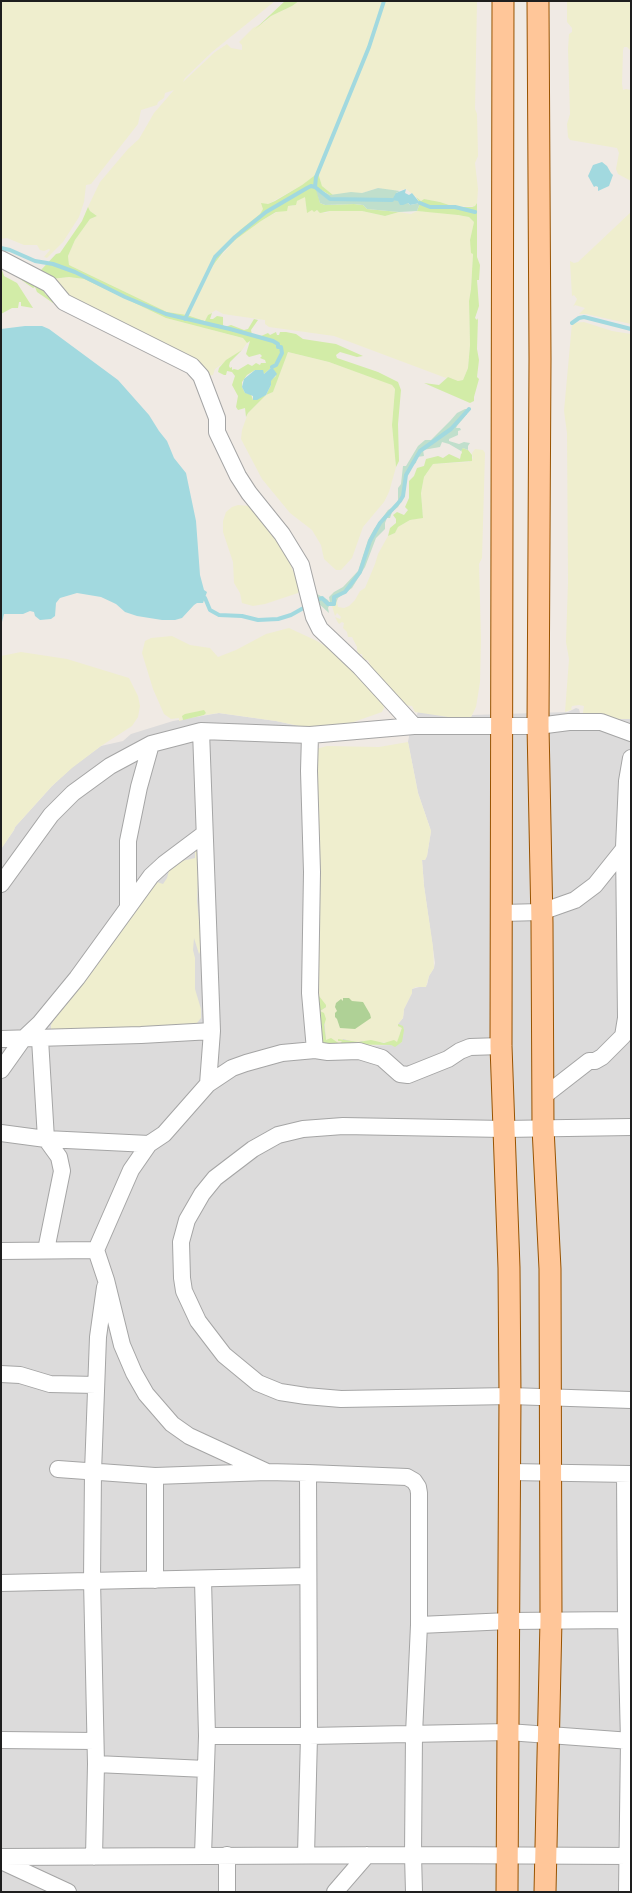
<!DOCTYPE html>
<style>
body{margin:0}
#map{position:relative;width:632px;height:1893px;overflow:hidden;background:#f0eae4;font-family:"Noto Sans",sans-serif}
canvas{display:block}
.frame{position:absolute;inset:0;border:2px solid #1e1e1e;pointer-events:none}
</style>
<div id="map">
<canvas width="632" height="1893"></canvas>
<div class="frame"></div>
</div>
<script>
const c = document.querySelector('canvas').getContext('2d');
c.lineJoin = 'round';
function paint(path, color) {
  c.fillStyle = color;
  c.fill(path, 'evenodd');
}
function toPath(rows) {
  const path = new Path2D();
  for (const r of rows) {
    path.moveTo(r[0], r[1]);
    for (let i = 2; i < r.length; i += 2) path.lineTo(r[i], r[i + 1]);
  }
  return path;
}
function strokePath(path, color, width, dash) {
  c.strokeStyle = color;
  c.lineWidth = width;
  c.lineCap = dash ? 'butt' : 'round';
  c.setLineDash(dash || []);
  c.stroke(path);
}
const residential = toPath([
 [576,708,579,709,580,713,592,713,618,719,631,719,631,1892,1,1892,1,849,14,830,15,827,52,786,72,767,101,746,123,741,131,734,173,721,219,713,276,721,304,727,364,1046,391,1045,395,1046,402,1042,398,1024,403,1018,404,1009,412,993,412,989,427,985,429,976,434,968,435,963,424,886,422,860,425,860,427,856,431,831,418,793,408,742,410,731,418,712,471,717,472,715,568,712]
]);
const farmland = toPath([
 [1,1,275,1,212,52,185,78,183,82,215,52,227,44,231,48,242,50,242,45,239,42,253,28,265,22,271,16,292,6,299,1,477,1,475,109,477,114,478,156,475,163,478,189,477,203,475,206,455,207,440,202,424,199,421,201,406,189,393,191,378,188,362,193,333,195,322,186,318,174,302,185,268,204,260,214,240,230,210,269,235,240,261,221,288,206,293,206,297,201,305,196,307,212,312,209,326,213,330,211,362,211,385,216,399,212,411,214,417,211,447,213,469,217,474,222,470,240,473,254,471,289,469,301,470,345,468,368,463,380,458,381,448,377,446,378,334,336,269,327,265,324,265,320,223,314,216,310,208,315,206,321,187,315,167,312,69,265,68,256,75,240,90,219,97,216,90,211,88,207,100,182,128,149,139,139,154,113,174,90,165,93,164,98,158,102,157,105,141,110,138,124,91,184,86,185,84,202,79,217,63,242,47,258,44,257,50,250,49,249,44,251,40,250,37,245,24,245,7,238,1,239],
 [567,1,631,1,631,51,627,47,624,47,623,50,622,84,623,90,626,89,631,90,631,181,618,174,616,169,619,153,617,148,570,140,568,137,567,124,570,114,568,49,569,34,572,32,572,28,567,22],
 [631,212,631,324,586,314,579,314,585,308,575,305,573,307,577,299,574,295,572,296,570,261,574,263,578,262],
 [41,270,44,276,51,279,69,277,84,279,166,318,243,338,247,343,242,350,215,369,213,375,207,376,119,329,35,276],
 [584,322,612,331,631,334,631,719,618,719,592,713,583,713,584,706,579,705,572,706,571,709,573,709,565,712,569,659,566,642,568,582,567,433,564,411,572,323],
 [288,352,329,362,381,380,392,385,395,389,392,425,396,467,389,492,384,502,363,527,352,558,341,570,336,570,324,559,321,545,312,530,290,513,262,479,241,439,242,430,248,413,266,395,273,392],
 [475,449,483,450,485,453,482,558,479,564,481,640,480,682,476,707,471,717,455,718,415,712,412,706,404,705,373,671,368,660,363,660,362,654,359,654,357,651,357,647,352,637,348,637,347,632,343,628,344,623,342,622,339,624,337,621,335,617,340,619,341,617,337,613,335,616,332,606,335,605,337,601,338,607,344,608,349,606,355,600,360,591,365,588,375,564,378,554,388,536,395,533,398,527,410,520,423,517,421,493,424,477,433,464,469,462,473,458,472,453],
 [238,505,249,506,254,510,284,549,300,588,298,593,265,604,253,606,242,603,240,593,234,583,233,562,223,532,223,521,226,512,232,507],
 [289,628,317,641,333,651,383,702,384,708,382,712,348,724,304,727,276,721,219,713,204,715,206,713,199,711,184,716,182,718,183,720,179,721,179,718,171,719,164,714,153,689,142,653,145,641,151,638,172,636,190,645,210,648,218,657,236,650,266,634],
 [21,652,67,659,129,678,138,696,140,706,138,717,132,726,101,746,72,768,52,786,15,827,14,830,1,849,1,656],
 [408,742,418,793,431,831,427,856,425,860,422,860,424,886,433,947,434,968,429,976,426,987,416,987,412,989,412,993,404,1009,403,1018,398,1024,402,1028,397,1043,361,1041,359,1043,343,1039,340,1044,326,1041,324,1016,320,1011,326,1007,317,997,316,749,327,746,379,747],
 [199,848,197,901,202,948,199,954,194,938,193,950,195,958,195,989,201,1009,201,1018,197,1023,193,1026,58,1030,51,1029,51,1025,58,1013,157,882,163,884,167,878,170,867,177,862,195,858,195,852]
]);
const grass = toPath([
 [285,1,299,1,292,6,271,16,254,30],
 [318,173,322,186,333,195,330,195,316,187,320,203,325,205,354,204,363,205,367,209,399,212,385,216,362,211,330,211,320,213,317,210,314,212,312,210,307,213,305,197,297,201,296,205,288,206,287,211,276,212,261,221,235,240,224,251,208,272,215,257,240,230,260,214,263,209,261,203,268,204,275,201,302,185],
 [416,197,421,201,424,199,440,202,455,207,472,207,475,206,477,203,477,257,480,265,479,280,477,280,479,306,475,318,477,320,478,318,477,349,479,360,477,377,479,379,474,397,474,401,470,403,424,383,439,385,448,377,458,381,463,380,468,368,470,345,469,301,471,289,473,254,471,253,470,240,474,222,469,217,458,215,417,211,420,203],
 [88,207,90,211,97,216,90,219,75,240,68,256,69,265,167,312,187,315,205,321,208,315,212,313,210,319,213,319,217,316,223,317,223,325,225,327,231,325,244,330,248,329,254,319,258,320,251,330,252,335,261,336,268,333,270,335,276,332,277,335,279,335,280,332,286,332,296,334,303,339,336,344,363,356,357,357,340,352,336,355,337,358,378,372,398,382,401,390,398,424,399,461,396,467,392,425,395,389,392,385,329,362,288,352,273,392,266,395,248,413,246,417,245,408,238,410,236,407,238,396,232,385,235,376,232,372,227,371,226,375,224,375,218,372,219,368,226,360,242,350,230,362,229,366,230,368,232,367,232,370,234,369,238,370,248,364,252,366,256,363,260,365,261,363,266,363,265,360,260,358,262,356,260,354,249,357,246,354,250,341,247,343,243,338,166,318,84,279,69,277,51,279,44,276,41,270,56,254,60,253,82,221],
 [272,367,276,376,271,380,271,385,266,395,253,400,251,394,245,393,242,387,242,382,247,375,255,370,262,370,264,374],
 [1,267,4,276,17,283,33,308,21,306,21,302,19,302,18,308,12,308,1,314],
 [15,275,47,291,44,292,46,295,53,296,58,302,53,303,37,292,35,287,33,288,27,284],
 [463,448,468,450,472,455,472,461,433,464,424,477,421,493,423,518,410,520,398,527,395,533,388,536,390,528,396,523,396,519,393,515,397,512,404,515,408,510,405,507,409,498,409,481,414,476,417,468,424,466,426,459,438,456,443,458,449,454,460,459,461,454,462,453,461,449],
 [204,710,206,713,204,715,183,720,182,716,185,714],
 [319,996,326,1005,326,1007,320,1011,324,1013,326,1019,324,1025,326,1040,331,1038,340,1044,342,1041,338,1041,338,1039,358,1042,371,1040,384,1043,394,1040,397,1042,402,1028,398,1026,398,1024,403,1026,404,1030,402,1042,395,1047,391,1045,321,1044,317,997]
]);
const forest = toPath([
 [343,998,349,998,352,1001,363,1002,370,1014,371,1018,355,1029,340,1028,337,1019,335,1017,335,1013,337,1011,335,1007,336,1003,341,999,343,1001]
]);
const wetland = toPath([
 [315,187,330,195,351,192,362,193,378,188,400,191,396,193,410,205,420,203,417,211,399,212,367,209,363,205,354,204,325,205,320,203],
 [465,409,467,409,467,414,457,426,456,428,460,428,461,430,458,431,458,435,449,439,449,441,459,444,464,442,470,443,468,446,468,450,463,448,461,451,449,444,442,442,440,447,423,450,424,456,417,457,416,463,412,465,406,474,407,478,403,486,405,488,403,492,404,496,398,507,392,512,390,518,387,518,385,523,385,529,376,538,365,567,352,588,338,598,335,606,330,604,328,608,329,613,318,603,317,594,328,600,330,603,329,597,334,592,343,587,358,571,368,540,374,529,388,510,395,506,398,500,398,488,401,484,403,466,406,466,418,446,425,440,431,440,450,421,457,413]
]);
const water = toPath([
 [602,162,607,166,611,173,613,175,609,186,598,191,598,187,596,186,594,187,588,176,593,165],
 [406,189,405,193,409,195,412,193,420,203,410,205,408,203,403,205,400,205,398,201,392,200,396,193],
 [25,326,42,326,49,329,118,380,149,415,159,431,167,441,174,458,186,473,196,521,200,575,204,590,207,592,203,603,197,603,194,605,182,618,175,620,162,620,137,616,125,612,116,604,101,597,77,593,60,598,56,603,55,616,51,619,40,620,35,616,34,612,30,611,23,614,4,614,1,626,1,329],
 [272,367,277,374,271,381,271,385,266,395,257,400,253,400,253,396,245,393,242,387,244,379,255,370,263,370,264,374]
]);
const stream = toPath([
 [315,187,316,177,369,47,384,1],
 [420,203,430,207,455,207,475,212],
 [1,248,10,250,35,261,53,264,75,272,125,297,166,314,230,329,273,341,278,344,278,347,281,347,282,353,276,365,272,367],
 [185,319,215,257,235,237,266,212,307,188,311,186,315,187,330,199,392,200],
 [572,323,579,318,584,317,631,329],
 [205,598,210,610,219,615,242,616,258,620,278,619,291,615,307,606],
 [315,601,322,598,328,604,334,604,334,597,345,592,360,572,370,541,380,523,400,501,403,496,406,475,420,451,451,429,469,409]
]);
const minor = toPath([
 [1,259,49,284,64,302,192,366,201,376,217,418,217,432,238,476,249,493,282,534,301,565,314,617,320,629,360,667,414,726],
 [201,731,212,1031,208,1084],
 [310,735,309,771,312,872,310,993,315,1050],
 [1,884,51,815,73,793,110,766,151,744,182,736,201,731,310,735,414,726,538,726,569,722,601,722,631,733],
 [128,908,128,841,139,787,151,744],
 [502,913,541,912,575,900,595,885,627,845],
 [1,1039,141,1035,212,1031],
 [40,1039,46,1139,59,1157,62,1171,46,1250],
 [1,1070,23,1039,40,1023,77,978,151,876,164,864,204,834],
 [544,1096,589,1061,595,1061,602,1057,623,1036,626,1018,624,847,627,781,631,758],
 [631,1127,504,1129,343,1126,303,1129,278,1135,253,1149,215,1178,202,1194,187,1220,181,1242,182,1278,184,1291,198,1321,224,1355,258,1383,280,1392,306,1396,341,1399,510,1396,631,1400],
 [1,1133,46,1139,149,1144],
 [1,1251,96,1250],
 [1,1374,20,1375,50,1384,96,1385],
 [58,1469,155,1476,267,1472,308,1473,407,1477,414,1481,418,1487,419,1493,419,1625,414,1734,413,1855,414,1892],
 [267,1472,189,1436,172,1424,146,1394,134,1373,122,1345,106,1280,96,1250,131,1170,149,1144,164,1134,208,1084,232,1068,246,1063,282,1053,315,1050,328,1052,359,1051,382,1058,400,1074,408,1075,448,1059,460,1051,470,1047,501,1046],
 [510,1472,631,1474],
 [625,1474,626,1620,629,1741,627,1892],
 [155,1476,155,1580],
 [203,1580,207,1736,203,1855],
 [1,1583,308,1576],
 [419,1625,509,1621,626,1620],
 [207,1736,309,1736,508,1732,631,1741],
 [1,1740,95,1741],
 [96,1764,206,1769],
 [306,1855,309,1736,308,1473],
 [1,1857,413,1855,631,1856],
 [94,1857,96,1764,92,1580,93,1472,98,1337,105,1287],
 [1,1861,68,1892],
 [227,1892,227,1855],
 [335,1892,367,1855]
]);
const major = toPath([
 [503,1,501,1046,509,1268,510,1396,507,1892],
 [538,1,540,359,538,726,542,923,543,1128,550,1269,551,1620,545,1892]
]);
paint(residential, '#dcdbdb');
paint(farmland, '#efeece');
paint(grass, '#d2eca7');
paint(forest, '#afd196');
paint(wetland, '#c0dfcc');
paint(water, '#a2d9df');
strokePath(stream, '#a2d9df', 4);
strokePath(minor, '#a5a5a5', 18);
strokePath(major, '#985300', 23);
strokePath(minor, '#fff', 16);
strokePath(major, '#ffc699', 21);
</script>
